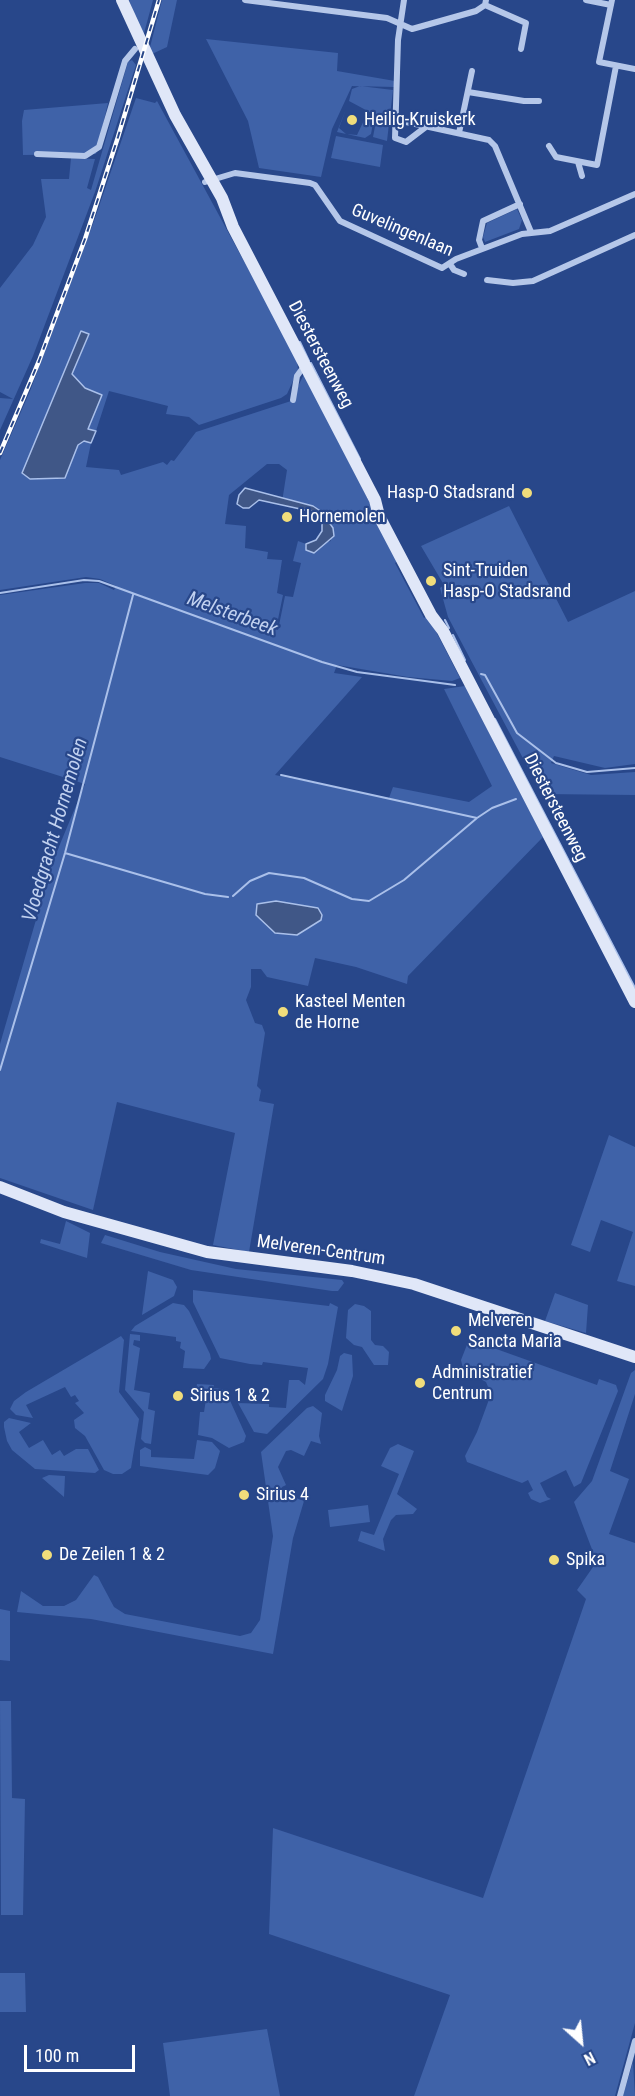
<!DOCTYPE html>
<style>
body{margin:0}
#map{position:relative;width:635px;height:2096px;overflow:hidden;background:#28478a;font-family:"Roboto Condensed",sans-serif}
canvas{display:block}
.north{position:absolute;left:551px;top:2012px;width:60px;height:60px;-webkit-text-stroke:4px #28478a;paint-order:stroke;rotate:153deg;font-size:16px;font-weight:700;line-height:24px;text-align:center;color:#fff}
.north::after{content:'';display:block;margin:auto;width:21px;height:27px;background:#fff;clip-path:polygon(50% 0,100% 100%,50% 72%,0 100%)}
.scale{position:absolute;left:24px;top:2045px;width:111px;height:27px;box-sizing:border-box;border:3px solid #fff;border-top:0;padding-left:8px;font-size:18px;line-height:21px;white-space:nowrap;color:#fff;-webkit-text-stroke:4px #28478a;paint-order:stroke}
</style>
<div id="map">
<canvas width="635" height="2096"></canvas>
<div class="north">N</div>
<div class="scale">100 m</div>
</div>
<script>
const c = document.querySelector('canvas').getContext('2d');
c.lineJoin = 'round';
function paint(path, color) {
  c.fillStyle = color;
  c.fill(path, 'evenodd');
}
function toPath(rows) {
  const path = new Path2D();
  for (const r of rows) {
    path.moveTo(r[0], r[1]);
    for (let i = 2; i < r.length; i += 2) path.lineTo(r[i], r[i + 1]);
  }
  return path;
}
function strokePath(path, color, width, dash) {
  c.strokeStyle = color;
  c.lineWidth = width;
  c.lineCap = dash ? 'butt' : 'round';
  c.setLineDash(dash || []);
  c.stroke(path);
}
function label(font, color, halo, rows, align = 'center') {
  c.font = font + ' "Roboto Condensed",sans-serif';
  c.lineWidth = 4.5;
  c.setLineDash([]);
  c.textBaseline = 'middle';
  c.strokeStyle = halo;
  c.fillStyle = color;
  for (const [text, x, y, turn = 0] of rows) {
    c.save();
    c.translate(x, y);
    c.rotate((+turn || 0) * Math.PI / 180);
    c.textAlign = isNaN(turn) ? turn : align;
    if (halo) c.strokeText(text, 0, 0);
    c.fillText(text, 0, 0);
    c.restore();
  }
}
const green = toPath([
 [129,0,153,0,143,37],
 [162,0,177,0,167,47,152,54,149,51],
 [206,39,338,53,337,71,395,81,395,87,352,86,332,129,321,177,259,168,248,121],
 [132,60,136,65,95,192,33,356,0,430,0,398,13,399,0,392,0,288,33,245,46,217,41,179,69,179,71,158,95,159,87,188,91,190,128,62],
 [360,86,393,90,387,141,373,137,377,116,349,101,352,89],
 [136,98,155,103,157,101,297,359,298,370,287,394,281,398,199,425,189,417,166,414,168,406,109,391,96,431,88,429,85,388,72,374,89,335,81,331,22,473,65,478,78,445,84,441,91,443,86,467,119,470,121,475,163,462,167,465,171,460,174,461,196,432,291,401,304,374,399,560,395,563,424,618,428,616,460,678,452,681,408,677,337,665,334,673,362,677,275,775,389,798,393,787,469,802,492,786,444,689,465,686,543,837,408,976,407,984,356,967,315,958,308,986,267,977,261,969,251,969,251,987,246,1000,255,1023,262,1025,265,1033,257,1086,261,1090,259,1101,274,1104,249,1252,213,1245,235,1133,117,1102,93,1210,0,1178,0,1044,53,861,85,784,0,757,0,595,85,583,99,583,114,590,116,586,100,579,86,577,0,590,0,460,30,391,94,221],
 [267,464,279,464,287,470,282,502,301,502,322,512,331,541,305,547,306,544,298,541,293,561,301,563,293,597,285,596,278,630,276,629,283,595,277,593,282,560,267,559,268,552,245,548,246,526,225,524,229,495],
 [108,103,96,154,23,155,22,121,24,110],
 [346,109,339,128,346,134,357,135,367,114,374,118,371,134,365,138,337,132],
 [336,136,383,145,380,167,331,158],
 [517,209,522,220,519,229,485,242,483,237,487,223],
 [509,506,568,622,635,591,635,764,605,768,554,756,551,763,591,775,635,772,635,795,542,794,448,617,440,588,444,585,421,546],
 [609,1135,635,1147,635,1286,617,1281,633,1232,601,1220,590,1252,571,1245],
 [66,1221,90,1233,87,1258,40,1243,41,1239,60,1244],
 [105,1235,160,1252,236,1269,342,1280,344,1283,338,1291,332,1291,191,1270,101,1243],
 [148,1271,173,1280,177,1287,174,1296,142,1315],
 [193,1290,329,1306,330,1303,338,1307,328,1364,323,1379,267,1434,254,1432,238,1403,269,1404,269,1407,286,1408,289,1380,299,1380,305,1385,308,1368,263,1362,262,1365,250,1364,220,1358,193,1302],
 [555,1293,588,1305,586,1333,545,1321],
 [173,1303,184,1305,189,1311,210,1354,211,1359,204,1369,183,1368,185,1351,180,1348,181,1342,176,1341,176,1337,131,1331,135,1326],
 [355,1304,364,1306,371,1311,371,1340,375,1345,383,1346,389,1352,388,1365,374,1365,362,1347,354,1345,346,1338,348,1310],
 [130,1334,140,1335,140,1341,134,1340,133,1345,140,1348,134,1390,150,1393,148,1409,155,1411,151,1444,145,1443,141,1439,144,1412,125,1390],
 [121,1336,124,1340,119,1392,139,1419,131,1468,122,1474,113,1474,104,1470,85,1436,75,1428,74,1420,84,1413,75,1403,79,1401,75,1395,71,1397,65,1387,26,1405,33,1418,16,1415,10,1409,14,1401,26,1392],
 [470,1337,475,1337,474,1341,597,1385,599,1379,616,1385,618,1391,581,1483,574,1487,566,1470,540,1483,547,1497,551,1499,540,1503,531,1499,528,1493,533,1490,528,1480,522,1483,467,1462,465,1456,477,1432,491,1394,486,1382,463,1369,461,1360],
 [344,1353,352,1355,353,1376,342,1411,325,1401,325,1395,337,1370,340,1356],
 [635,1370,635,1394,610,1471,629,1479,609,1534,635,1543,635,2023,615,2096,414,2096,450,1995,269,1934,273,1828,483,1898,586,1599,577,1590,593,1567,593,1552,574,1502,592,1481,631,1373],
 [197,1384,214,1385,213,1388,222,1389,227,1394,246,1436,244,1442,229,1448,212,1438,198,1435,200,1412,204,1412,207,1393,196,1391],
 [313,1406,322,1413,319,1436,321,1444,311,1441,304,1456,291,1450,286,1451,278,1467,286,1485,282,1487,283,1493,304,1501,293,1538,273,1654,91,1619,17,1612,21,1591,43,1606,64,1606,76,1600,94,1575,98,1577,114,1607,125,1614,240,1636,251,1633,260,1620,273,1536,261,1452,307,1408],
 [9,1418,31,1423,19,1432,29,1448,43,1440,52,1455,60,1450,64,1456,76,1449,88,1449,99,1470,95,1473,35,1469,12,1450,7,1441,4,1427,4,1422],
 [197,1440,212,1442,220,1451,215,1468,208,1475,140,1466,140,1450,145,1447,151,1450,151,1457,194,1459],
 [398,1444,414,1451,397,1494,417,1509,413,1514,396,1515,391,1520,383,1539,385,1551,358,1541,361,1531,374,1535,399,1474,381,1466,390,1448],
 [49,1475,65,1476,64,1497,42,1478],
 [368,1505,370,1522,330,1527,328,1510],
 [0,1609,10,1611,10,1661,0,1660],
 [0,1701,11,1701,12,1798,25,1799,23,1915,1,1915],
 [0,1973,25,1973,26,2012,0,2012],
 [267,2029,280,2096,170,2096,163,2043],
 [633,2062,635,2096,623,2096]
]);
const water = toPath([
 [81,331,89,334,72,374,85,388,102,395,88,429,96,431,91,443,84,441,78,445,65,478,30,479,22,473,81,331],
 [245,488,313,506,322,512,333,528,334,536,314,553,306,550,306,544,316,540,322,531,322,524,314,512,259,500,249,508,243,508,237,504,239,495,245,488],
 [276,901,318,908,322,915,321,920,297,935,275,933,256,915,257,904,276,901]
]);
const stream = toPath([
 [300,342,309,361],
 [311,363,360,459],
 [0,593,84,580,99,581,322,662,357,672,455,685],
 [445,620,449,628],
 [453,635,465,660],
 [481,674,485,675,517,733,556,763,587,772,635,768],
 [495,719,635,988],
 [281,775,477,818],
 [65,853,205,894,228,897],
 [233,896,250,881,269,873,304,878,352,899,369,901,404,880,477,818,492,808,516,799],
 [0,1070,65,853,133,595]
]);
const street = toPath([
 [245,0,387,18,412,29,476,11,485,5,486,0],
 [404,0,398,40,395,138,406,142,427,126],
 [586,0,611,5],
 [612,0,599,62,635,69],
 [485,5,526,23,521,49],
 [468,92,524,101,539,101],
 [397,120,489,140,495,146,531,232],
 [459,133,472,71],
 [549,146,556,157,597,165,616,66],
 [37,154,85,156,99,147,125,61,135,49],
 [578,162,582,176],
 [205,182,235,173,310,183,315,185,340,221,442,268,456,259,522,234,550,231,635,194],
 [482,248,479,240,483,221,520,204],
 [450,264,454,270,464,274],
 [487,280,513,283,533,281,635,235],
 [293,400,297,376,305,365],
 [620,2096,635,2041]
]);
const secondary = toPath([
 [122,0,175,115,222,198,233,227,375,500,379,516,431,615,443,631,635,1002],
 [0,1187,64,1212,207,1252,352,1271,414,1284,635,1357]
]);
const rail = toPath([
 [0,453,39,361,85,239,118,137,159,0]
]);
const markers = [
 [352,120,6,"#f1dd7b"],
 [527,493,6,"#f1dd7b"],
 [287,517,6,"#f1dd7b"],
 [431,581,6,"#f1dd7b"],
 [283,1012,6,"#f1dd7b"],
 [456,1331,6,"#f1dd7b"],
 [420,1383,6,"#f1dd7b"],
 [178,1396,6,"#f1dd7b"],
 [244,1495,6,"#f1dd7b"],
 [47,1555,6,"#f1dd7b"],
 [554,1560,6,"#f1dd7b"]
];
const poiNames = [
 ["Heilig-Kruiskerk",364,120],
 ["Hasp-O Stadsrand",515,493,"right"],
 ["Hornemolen",299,517],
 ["Sint-Truiden",443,571],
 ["Hasp-O Stadsrand",443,592],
 ["Kasteel Menten",295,1002],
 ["de Horne",295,1023],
 ["Melveren",468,1321],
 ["Sancta Maria",468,1342],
 ["Administratief",432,1373],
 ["Centrum",432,1394],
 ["Sirius 1 & 2",190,1396],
 ["Sirius 4",256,1495],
 ["De Zeilen 1 & 2",59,1555],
 ["Spika",566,1560]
];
const streetNames = [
 ["Guvelingenlaan",402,231,23],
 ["Diestersteenweg",320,355,62],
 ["Diestersteenweg",555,808,63],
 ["Melveren-Centrum",321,1251,8]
];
const waterNames = [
 ["Melsterbeek",232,615,20],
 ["Vloedgracht Hornemolen",56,830,-74]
];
paint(green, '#3f62a8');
paint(water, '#405787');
strokePath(water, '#aac0ea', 1.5);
strokePath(stream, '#aac0ea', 2);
strokePath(street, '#b5c7e9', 6);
strokePath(secondary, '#e0e7f8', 12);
strokePath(rail, '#fff', 4.5);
strokePath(rail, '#28478a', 2, [7]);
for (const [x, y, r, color] of markers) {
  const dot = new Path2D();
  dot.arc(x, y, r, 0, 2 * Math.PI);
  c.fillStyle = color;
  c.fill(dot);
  strokePath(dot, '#28478a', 2);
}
label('18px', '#fff', '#28478a', poiNames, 'left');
label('18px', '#fff', '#28478a', streetNames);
label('italic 20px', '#c1d1f0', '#28478a', waterNames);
</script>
